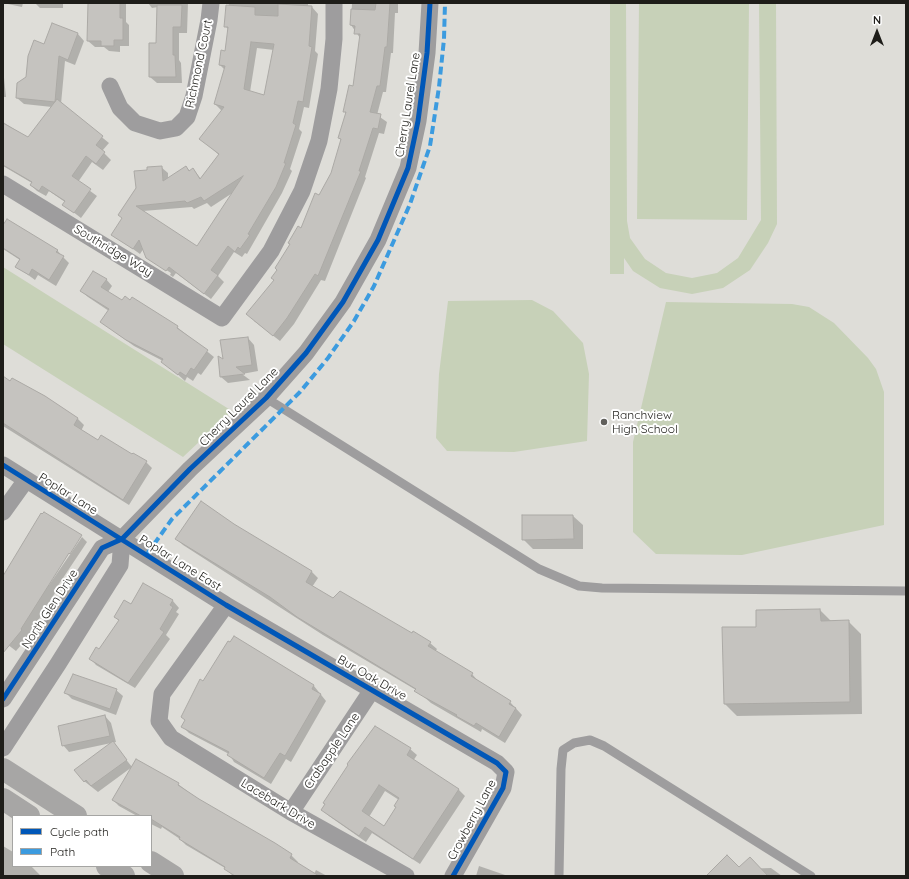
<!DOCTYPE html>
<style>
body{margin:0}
#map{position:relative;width:909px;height:879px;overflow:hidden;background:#deddd8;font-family:Quicksand,sans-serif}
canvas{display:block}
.frame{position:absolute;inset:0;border:4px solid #1e1d19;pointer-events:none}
.legend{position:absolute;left:12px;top:815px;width:140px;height:52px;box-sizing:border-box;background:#fff;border:1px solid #a5a5a3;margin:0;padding:5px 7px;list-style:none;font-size:12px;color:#1e1d19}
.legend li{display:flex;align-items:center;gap:8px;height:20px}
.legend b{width:20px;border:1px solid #a5a5a3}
.north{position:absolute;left:857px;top:12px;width:40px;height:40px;-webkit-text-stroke:3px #fff;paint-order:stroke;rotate:0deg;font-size:11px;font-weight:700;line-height:16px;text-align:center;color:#1e1d19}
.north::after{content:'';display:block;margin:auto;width:14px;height:18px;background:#1e1d19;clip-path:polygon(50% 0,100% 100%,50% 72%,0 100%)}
</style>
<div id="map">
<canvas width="909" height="879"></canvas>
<div class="frame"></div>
<ul class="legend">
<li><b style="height:5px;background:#0057b8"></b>Cycle path</li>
<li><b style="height:5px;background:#3c9bdf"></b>Path</li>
</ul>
<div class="north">N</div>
</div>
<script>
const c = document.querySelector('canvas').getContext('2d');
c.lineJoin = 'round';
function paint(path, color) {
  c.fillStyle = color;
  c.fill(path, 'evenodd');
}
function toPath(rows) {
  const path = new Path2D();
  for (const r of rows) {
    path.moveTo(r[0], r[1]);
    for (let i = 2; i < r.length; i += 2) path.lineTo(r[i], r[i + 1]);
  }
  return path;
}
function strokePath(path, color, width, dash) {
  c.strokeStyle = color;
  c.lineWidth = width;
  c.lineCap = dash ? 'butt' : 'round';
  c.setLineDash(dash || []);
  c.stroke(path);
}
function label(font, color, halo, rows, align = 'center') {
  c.font = font + ' Quicksand,sans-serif';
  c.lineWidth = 4;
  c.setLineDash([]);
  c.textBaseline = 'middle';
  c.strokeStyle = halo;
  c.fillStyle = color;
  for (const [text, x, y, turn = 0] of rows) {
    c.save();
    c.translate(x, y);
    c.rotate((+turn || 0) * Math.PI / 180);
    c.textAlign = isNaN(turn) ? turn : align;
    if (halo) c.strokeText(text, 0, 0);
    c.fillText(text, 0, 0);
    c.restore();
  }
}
const green = toPath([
 [610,3,626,3,627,221,630,238,645,259,666,273,692,278,717,273,738,258,761,220,759,3,776,3,777,224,768,243,750,270,723,288,692,294,660,288,633,271,624,258,624,274,610,274],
 [639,3,749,3,747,220,637,219],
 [3,267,232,411,183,457,3,344],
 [532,300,553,311,583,343,589,374,587,441,514,452,447,451,436,438,439,374,448,301],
 [666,302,792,304,809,307,834,323,868,358,876,369,884,392,884,525,742,555,656,554,633,532,633,442]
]);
const shadow = toPath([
 [3,3,23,3,22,7],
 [35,3,63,3,63,8,40,8],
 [93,3,126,3,126,22,129,25,129,46,120,46,120,52,109,51,104,47,95,47,88,41],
 [148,3,188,3,187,33,179,33,179,60,181,63,182,83,157,83,150,77,157,44,158,7,152,8],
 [229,3,308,3,308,7,312,7,318,14,315,51,318,54,309,108,304,107,299,129,302,132,290,169,292,171,282,193,247,254,245,253,242,257,234,252,218,276,224,282,211,299,176,273,173,277,170,275,171,273,151,260,144,248,140,254,112,234,123,219,148,171,161,167,168,173,168,179,186,167,190,171,193,169,201,179,219,155,201,139,222,111,215,104,225,70,220,65,226,52,229,30,225,26],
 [257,48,274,50,265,96,250,92],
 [234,192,198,248,143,211,192,207,194,209,207,203,211,207],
 [352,3,398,3,398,13,395,13,393,53,391,53,386,92,383,92,377,115,387,122,384,134,379,133,365,177,366,178,325,281,321,280,294,324,280,341,254,321,332,174,341,140,339,138,346,114,344,111,354,87,360,38,351,25],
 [53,24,78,34,84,41,75,65,65,61,61,104,109,143,102,151,111,160,103,170,92,162,78,182,97,196,81,218,64,205,65,202,49,191,46,196,37,191,31,185,32,183,3,166,3,122,28,138,52,107,24,104,17,98,45,45],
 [3,68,6,97,3,97],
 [3,227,57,250,63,257,69,263,56,286,38,275,35,280,16,266,20,260,3,249],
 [106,279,112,286,108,292,122,301,177,327,214,357,201,375,198,373,193,381,187,377,185,381,163,361,134,346,101,322,109,311,88,297,81,291],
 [248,338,254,345,258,371,242,374,250,380,228,383,221,377,219,358,224,362],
 [3,377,11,383,44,397,78,419,84,425,81,431,98,442,146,462,152,468,129,505,3,426],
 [573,516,583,525,583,549,533,549,523,539],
 [233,525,312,572,318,578,312,587,334,600,430,643,437,649,435,652,472,674,478,681,510,702,522,715,505,743,482,729,481,732,431,703,416,690,323,635,183,545,177,539],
 [80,536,48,584,49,585,82,537,87,542,57,587,58,588,28,637,16,651,3,641,3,577],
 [144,584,173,601,179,608,176,612,179,614,166,635,170,639,135,688,96,665,90,658,100,650,119,621,115,617,131,605],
 [820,610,832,622,848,621,861,634,862,714,737,716,724,703,757,628],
 [234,637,314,686,326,701,291,762,286,759,271,784,234,762,229,754,189,733,183,727,203,682],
 [116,690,123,696,116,715,72,699,66,693],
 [105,716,111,723,116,742,69,752,63,745],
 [375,727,410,749,417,755,413,761,459,790,465,796,420,864,372,833,366,842,329,816,322,810],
 [385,791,399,800,397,808,384,827,369,817],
 [113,743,132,767,98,792,84,781],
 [178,784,199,800,291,855,298,862,297,863,314,874,316,870,327,876,233,876,225,868,186,845,180,839,162,827,161,829,151,824,151,816,137,816,119,806,113,800],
 [3,846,13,852,13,866,31,866,41,876,3,876],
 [479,866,508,876,476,876],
 [771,868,782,876,707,876,739,869]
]);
const building = toPath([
 [88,3,120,3,120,18,123,18,123,40,114,40,114,46,101,46,101,41,87,41,88,3],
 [376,3,390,3,387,47,385,47,380,86,377,86,370,112,381,114,378,129,373,128,359,171,361,171,318,276,315,274,287,318,273,336,246,314,274,280,271,278,277,270,275,268,290,244,288,243,298,226,301,228,315,193,319,195,331,173,341,139,338,138,346,112,343,112,349,85,353,86,360,34,354,34,355,26,350,25,351,9,375,10,376,3],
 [278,4,312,6,309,46,312,47,303,102,298,101,293,123,296,125,284,163,286,163,276,187,248,234,250,235,240,249,238,247,235,252,228,246,211,270,218,275,204,294,169,267,166,271,146,258,139,240,133,249,111,235,122,218,118,215,136,188,134,171,147,170,147,167,162,166,163,181,186,166,189,171,193,168,200,179,219,154,199,139,224,107,214,104,225,66,219,65,221,50,225,51,228,27,224,27,226,5,255,7,255,15,278,16,278,4],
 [251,42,274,44,264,95,244,89,251,42],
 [243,176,197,246,136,206,185,201,187,203,201,197,204,201,243,176],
 [157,5,182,5,181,27,173,27,173,55,175,55,176,77,149,77,149,43,156,43,157,5],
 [52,23,78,33,68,60,59,56,55,102,16,98,17,83,26,77,28,56,34,40,44,44,52,23],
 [57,99,103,136,96,145,105,152,96,164,86,156,72,176,91,189,74,213,62,205,65,201,42,186,39,191,30,185,32,182,3,165,3,123,28,137,57,99],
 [7,219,58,250,56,252,64,256,49,280,32,269,29,275,15,267,20,259,3,248,3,225,7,219],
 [93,271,107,279,101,287,122,300,125,296,130,300,132,297,178,326,177,328,208,350,194,370,191,368,186,376,180,372,178,375,161,362,163,359,126,340,100,322,109,309,80,291,93,271],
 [248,337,252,365,236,367,245,374,220,377,218,356,223,359,220,340,248,337],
 [3,376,10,381,12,378,45,396,78,418,74,425,98,440,101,435,132,454,133,453,147,461,123,500,3,423,3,376],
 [201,501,234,524,312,571,306,582,333,598,340,591,412,633,413,631,431,642,428,646,473,673,471,676,511,701,509,704,516,708,499,737,476,723,474,726,456,716,457,715,424,697,414,691,416,689,297,617,270,597,175,539,201,501],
 [44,512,82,535,70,554,69,553,21,629,22,630,3,653,3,576,41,513,42,514,44,512],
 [522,515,573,515,574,539,522,540,522,515],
 [143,583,173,600,170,605,173,607,160,629,164,632,128,683,89,659,96,647,99,649,119,620,114,617,124,600,131,604,143,583],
 [820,609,821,621,849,620,850,702,724,704,722,627,756,627,756,610,820,609],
 [234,636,314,685,312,689,321,694,285,756,280,753,264,778,227,755,229,752,181,727,185,720,181,717,200,679,203,681,228,641,230,642,234,636],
 [73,674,117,689,110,709,64,693,73,674],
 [105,715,110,736,62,746,58,726,105,715],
 [375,726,411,748,407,755,459,789,413,859,365,827,359,836,321,810,325,804,323,803,348,765,347,764,375,726],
 [379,785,399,798,394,806,396,807,384,826,362,811,379,785],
 [113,741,127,760,91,786,86,780,84,782,74,770,113,741],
 [136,759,179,783,178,785,199,799,275,843,292,854,290,858,319,876,235,876,224,869,225,867,179,839,180,837,151,819,151,816,141,816,112,800,136,759],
 [727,855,739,867,750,857,768,876,706,876,727,855]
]);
const lane = toPath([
 [266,398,539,569,579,586,602,588,906,591],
 [559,876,561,769,563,750,574,743,590,740,604,746,811,876]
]);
const street = toPath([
 [110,86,120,108,135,123,160,131,176,128,187,117,194,96,209,20,211,3],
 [3,184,222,318,271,251,302,191,319,141,329,89,334,39,334,3],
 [3,465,226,605,497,763,506,772,503,788,453,876],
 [3,512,26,480],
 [226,605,162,694,159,721,171,738,291,812,406,876],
 [3,699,102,548,122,539,190,469,266,398,306,353,343,302,378,240,408,168,418,121,427,53,430,3],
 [3,748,58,664,120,565,122,539],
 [291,812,372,690]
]);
const secondary = toPath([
 [3,769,76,816],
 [3,799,29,816],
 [151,862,173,876],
 [107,866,124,876]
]);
const quiet = toPath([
 [147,554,172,519,300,392,328,358,354,321,374,286,410,204,430,146,439,87,444,39,445,3]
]);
const cycleway = toPath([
 [3,465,226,605,497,763,506,772,503,788,453,876],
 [3,699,102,548,122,539,190,469,266,398,306,353,343,302,378,240,408,168,418,121,427,53,430,3]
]);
const markers = [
 [604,422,4,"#61605c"]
];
const streetNames = [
 ["Richmond Court",199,64,-78],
 ["Cherry Laurel Lane",408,105,-81],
 ["Southridge Way",113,251,31],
 ["Cherry Laurel Lane",239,407,-45],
 ["Poplar Lane",68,494,32],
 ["Poplar Lane East",180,563,32],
 ["North Glen Drive",50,609,-57],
 ["Bur Oak Drive",372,678,30],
 ["Crabapple Lane",332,751,-56],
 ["Lacebark Drive",278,804,31],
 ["Crowberry Lane",472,820,-62]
];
const poiNames = [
 ["Ranchview",612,415],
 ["High School",612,429]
];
paint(green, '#c7d1b8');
paint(shadow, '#0003');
paint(building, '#c5c3bf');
strokePath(building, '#aba9a5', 1);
strokePath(lane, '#9e9d9e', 9);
strokePath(street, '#9e9d9e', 17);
strokePath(secondary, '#a7a6a5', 22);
strokePath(quiet, '#3c9bdf', 4, [8, 4]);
strokePath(cycleway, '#0057b8', 5);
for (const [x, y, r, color] of markers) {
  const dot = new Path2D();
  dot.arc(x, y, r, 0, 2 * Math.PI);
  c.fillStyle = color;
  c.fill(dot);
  strokePath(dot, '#fff', 1.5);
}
label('12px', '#1e1d19', '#fff', streetNames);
label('12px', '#1e1d19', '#fff', poiNames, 'left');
</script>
